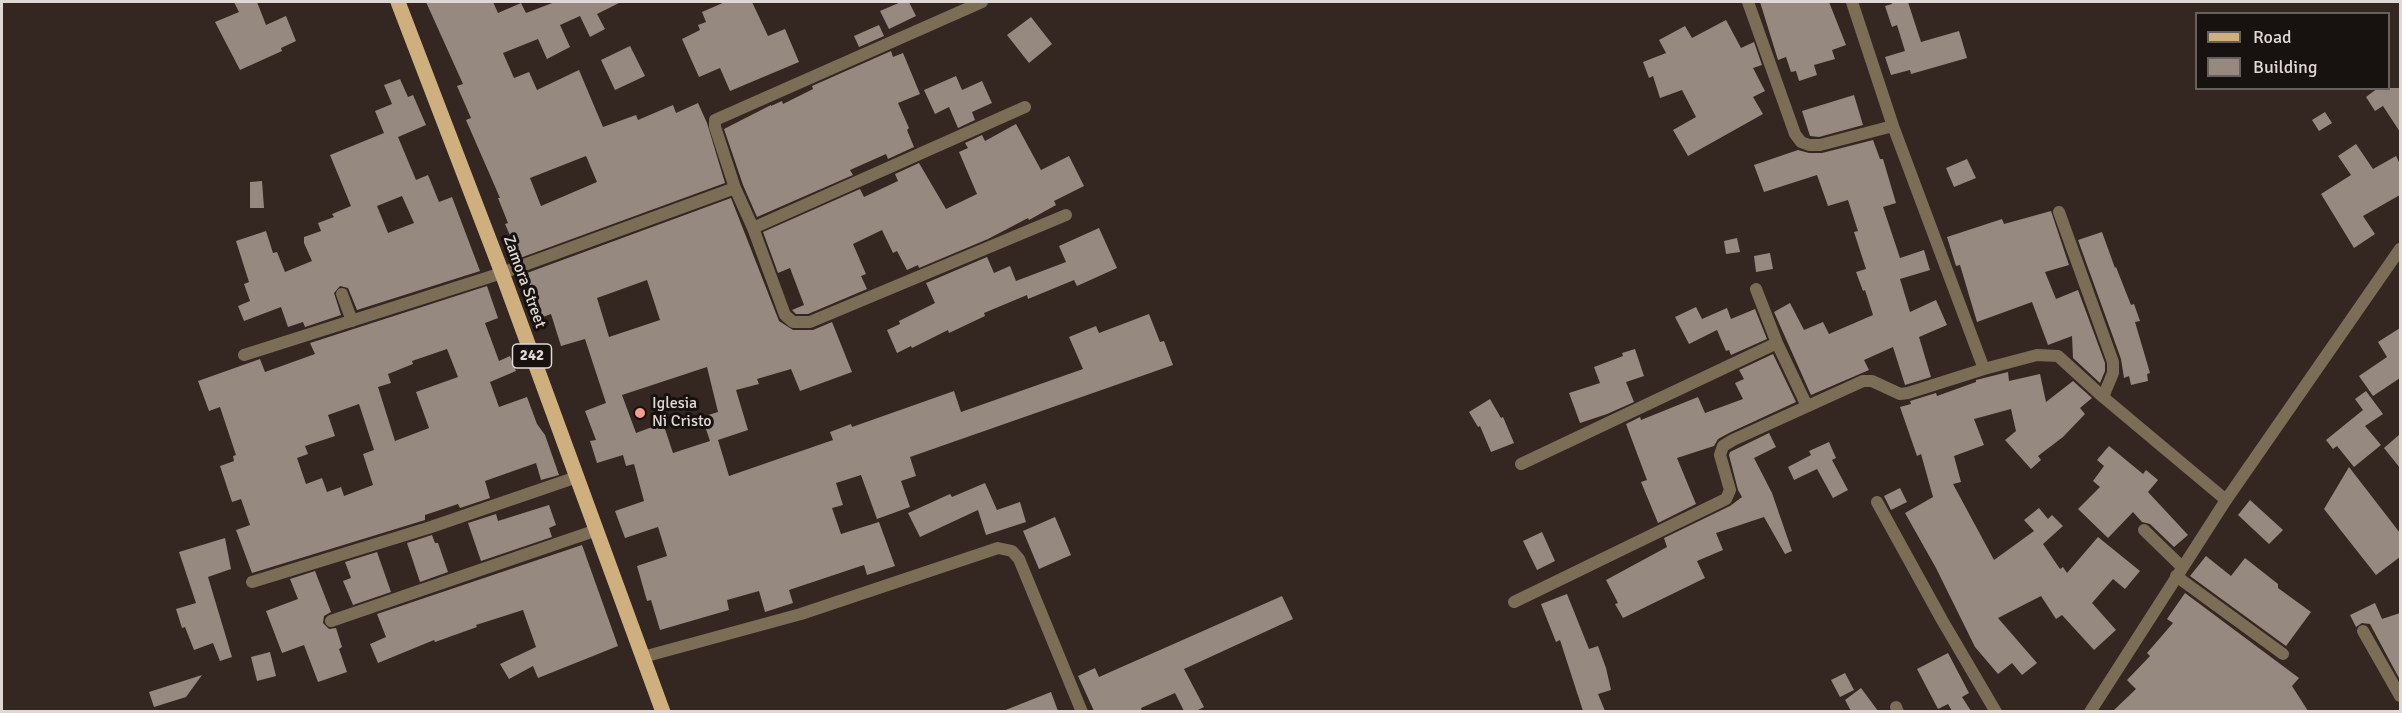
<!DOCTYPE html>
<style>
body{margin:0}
#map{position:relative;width:2402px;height:713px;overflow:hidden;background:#342722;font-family:Signika,sans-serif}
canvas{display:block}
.frame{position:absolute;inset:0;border:3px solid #e0d8d4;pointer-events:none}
.legend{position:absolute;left:2195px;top:12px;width:195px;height:78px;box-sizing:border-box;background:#17110f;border:2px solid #67615e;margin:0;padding:8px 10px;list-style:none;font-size:18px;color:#e0d8d4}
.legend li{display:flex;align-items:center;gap:12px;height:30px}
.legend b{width:30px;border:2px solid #67615e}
</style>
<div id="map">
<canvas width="2402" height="713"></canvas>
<div class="frame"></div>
<ul class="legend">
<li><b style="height:8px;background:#cfaf7e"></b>Road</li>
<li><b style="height:16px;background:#968980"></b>Building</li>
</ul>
</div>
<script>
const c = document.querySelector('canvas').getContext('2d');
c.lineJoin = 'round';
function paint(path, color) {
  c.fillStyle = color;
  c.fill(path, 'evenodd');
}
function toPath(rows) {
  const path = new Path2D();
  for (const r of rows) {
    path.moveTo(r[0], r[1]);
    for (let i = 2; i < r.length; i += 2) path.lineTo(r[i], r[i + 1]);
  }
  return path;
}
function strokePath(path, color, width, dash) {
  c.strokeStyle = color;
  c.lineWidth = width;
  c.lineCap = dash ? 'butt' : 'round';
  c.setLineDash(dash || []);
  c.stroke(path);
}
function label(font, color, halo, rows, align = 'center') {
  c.font = font + ' Signika,sans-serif';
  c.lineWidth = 6;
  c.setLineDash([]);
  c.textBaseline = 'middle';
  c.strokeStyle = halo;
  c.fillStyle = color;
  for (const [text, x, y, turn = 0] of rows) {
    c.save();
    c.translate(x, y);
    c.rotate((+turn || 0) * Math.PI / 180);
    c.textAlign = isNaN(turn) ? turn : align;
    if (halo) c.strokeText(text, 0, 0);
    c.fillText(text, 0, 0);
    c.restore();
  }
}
const building = toPath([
 [234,2,257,2,266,25,286,16,296,41,281,48,282,51,240,70,215,22,239,12],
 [426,2,493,2,498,13,521,3,526,13,555,2,621,2,597,14,605,29,590,37,580,16,560,25,570,47,547,59,538,39,503,53,514,78,529,72,537,90,579,70,603,127,636,115,638,120,673,105,676,113,698,103,707,123,725,183,520,258,505,224,508,223,498,198,500,198,466,120,471,118,457,86,463,84],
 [586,156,597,182,541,206,530,178],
 [725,2,752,2,768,36,785,29,799,62,730,91,720,68,699,77,682,39,700,30,698,25,706,22,702,12],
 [901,2,909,2,916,16,889,29,880,11],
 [1760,2,1829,2,1846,45,1832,50,1835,59,1814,65,1817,75,1799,81,1796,71,1791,72,1786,57,1778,60],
 [1891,2,1908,2,1921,42,1959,31,1967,58,1911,74,1910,70,1891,75,1885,57,1905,51,1897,25,1892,27,1885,6,1892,4],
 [1031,17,1052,44,1029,63,1007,35],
 [1726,20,1741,48,1754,42,1762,65,1753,68,1765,91,1753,97,1763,114,1688,156,1673,130,1696,117,1682,90,1660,98,1653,76,1649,78,1643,62,1666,53,1659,40,1685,26,1692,38],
 [879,25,884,36,859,47,854,36],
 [630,46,645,76,615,90,601,60],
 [891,51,893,57,903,53,920,94,898,103,909,128,907,130,914,147,888,159,886,154,850,170,853,175,757,217,743,185,724,129,771,105,771,106,782,101,783,104,813,89,812,86],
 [956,76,962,90,982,81,992,103,972,112,975,120,958,128,949,107,935,114,924,90],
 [400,79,408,97,413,95,426,125,398,137,416,180,428,175,439,202,452,197,480,271,357,310,348,288,340,286,334,293,341,315,305,327,303,322,288,327,281,307,244,321,238,306,250,301,244,284,249,282,236,241,266,231,273,253,277,252,285,272,312,261,304,243,304,237,321,231,318,223,334,217,332,214,351,206,330,155,384,133,375,111,392,104,384,85],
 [402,196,414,223,388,233,377,206],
 [2378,88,2400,88,2400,132,2383,106,2375,111,2366,97],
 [1854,95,1863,125,1819,137,1810,136,1802,111],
 [2325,112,2332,123,2319,131,2312,120],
 [1016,124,1041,170,1069,156,1084,186,1054,201,1056,205,1029,220,1028,218,988,239,919,268,918,265,907,270,897,251,893,253,882,230,853,244,866,274,861,276,867,289,808,314,796,314,792,310,804,305,790,268,778,273,763,232,860,189,864,197,898,181,895,174,919,163,946,209,977,194,959,152,968,148,965,143,982,135,985,141],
 [1873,140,1880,159,1883,159,1896,203,1883,207,1900,258,1924,250,1930,270,1900,279,1910,312,1936,300,1947,325,1919,337,1931,377,1905,385,1893,347,1864,360,1869,370,1811,395,1774,312,1790,303,1804,330,1823,322,1829,334,1873,315,1865,290,1863,291,1856,272,1866,269,1854,232,1858,231,1848,200,1828,206,1817,175,1764,192,1754,165,1798,150,1809,153,1822,153],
 [2356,144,2373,169,2396,156,2400,164,2400,195,2363,216,2375,234,2354,248,2321,194,2351,175,2338,156],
 [1967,159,1976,178,1954,187,1946,168],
 [262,181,264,208,250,208,250,182],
 [731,198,779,321,793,330,813,330,832,322,852,372,800,391,791,369,757,379,759,384,736,390,748,430,718,440,729,476,833,440,830,432,851,424,852,427,954,391,961,412,1083,369,1069,337,1096,326,1099,333,1149,314,1160,342,1164,341,1173,365,910,457,916,476,901,481,910,507,877,519,861,475,836,483,843,505,832,508,841,534,879,522,895,566,867,575,864,565,789,590,793,603,765,612,759,591,727,600,729,610,660,630,651,600,647,601,637,566,667,556,658,527,625,538,615,511,644,501,634,464,626,466,623,455,597,463,590,441,596,440,585,411,606,403,585,339,561,346,551,314,540,318,526,277,528,276,527,273],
 [647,280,660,320,609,337,597,298],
 [707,367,718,412,702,417,710,441,673,453,663,423,636,433,622,395],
 [2051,211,2069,265,2045,272,2056,299,2078,290,2105,363,2105,371,2100,383,2073,358,2072,336,2048,345,2032,302,1977,322,1960,265,1956,266,1947,237,2002,219,2004,224],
 [1099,228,1117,268,1077,286,1074,280,1028,299,1027,295,984,313,985,316,949,333,948,330,912,348,911,346,897,353,887,330,900,324,899,321,935,303,926,283,987,257,994,273,1010,266,1016,281,1066,262,1059,246],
 [2102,232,2115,268,2116,267,2131,305,2134,304,2140,321,2135,322,2150,373,2147,374,2148,381,2131,385,2129,376,2124,378,2121,359,2078,240],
 [1737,238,1740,252,1726,254,1724,241],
 [1770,253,1773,269,1756,272,1754,256],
 [487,286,498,318,485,323,499,361,510,356,516,371,490,382,499,407,527,397,537,424,545,435,559,475,541,480,536,463,485,481,490,498,460,508,458,504,425,515,425,520,252,573,236,530,250,525,241,499,232,502,220,466,234,461,233,456,236,455,220,407,209,411,198,381,260,359,265,372,315,354,310,343],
 [447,349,458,377,416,392,429,428,395,441,378,387,391,383,388,374,413,364,412,361],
 [359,404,374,450,363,454,373,485,344,496,341,487,327,492,322,478,306,484,297,458,308,454,305,446,335,436,328,415],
 [1696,307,1702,319,1727,308,1731,319,1755,309,1767,339,1731,355,1729,350,1726,351,1717,330,1689,344,1675,317],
 [2400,328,2400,378,2373,396,2359,376,2387,357,2378,342],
 [1635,349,1644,376,1626,382,1634,402,1607,414,1580,423,1569,393,1600,383,1594,367,1623,356,1622,353],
 [1773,354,1796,402,1729,433,1718,439,1714,446,1677,458,1696,504,1658,523,1641,482,1647,480,1626,424,1640,417,1641,420,1698,397,1705,413,1743,399,1735,383,1744,379,1739,370],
 [2008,372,2009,381,2040,374,2046,402,2073,381,2092,398,2080,408,2085,414,2063,437,2038,456,2041,460,2031,469,2005,440,2016,431,2011,409,1974,419,1984,445,1954,456,1961,482,1953,484,1994,560,2034,531,2024,520,2039,508,2048,519,2052,515,2063,526,2043,544,2060,569,2063,567,2067,573,2098,537,2140,571,2125,589,2113,579,2092,603,2116,630,2094,650,2062,615,2056,619,2041,596,1998,618,2037,663,2022,675,2012,663,1998,674,1975,647,1936,568,1905,513,1933,497,1921,454,1917,456,1900,407,1911,404,1910,401,1936,393,1937,396,1976,382,1976,380],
 [2366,391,2383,414,2365,426,2381,445,2354,467,2337,446,2333,449,2326,440,2363,410,2355,399],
 [1490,399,1501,418,1503,417,1514,443,1491,452,1480,426,1478,427,1469,412],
 [1769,433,1776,447,1754,458,1772,493,1792,551,1785,554,1764,517,1716,533,1723,550,1697,561,1705,578,1623,618,1615,604,1618,603,1606,580,1667,547,1664,538,1730,506,1742,497,1738,490,1729,455,1730,452],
 [2400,434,2400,468,2384,448],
 [1829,442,1836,458,1832,460,1848,490,1833,498,1817,469,1794,480,1788,467,1811,455,1809,451],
 [2109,446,2143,474,2146,470,2158,480,2148,492,2188,535,2174,547,2150,524,2142,522,2133,512,2108,538,2078,509,2100,487,2093,481,2104,466,2097,460],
 [2349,467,2400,533,2400,557,2376,575,2324,509],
 [985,483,997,510,1020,502,1026,522,986,535,978,510,920,537,908,513,950,494,952,497],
 [1900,488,1907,502,1891,510,1884,496],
 [2250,500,2283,530,2269,544,2238,515],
 [549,505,556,525,549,528,552,537,481,561,468,523,496,514,498,521],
 [1055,517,1071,555,1039,569,1023,531],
 [1542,532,1555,561,1537,570,1523,541],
 [432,535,435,543,438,543,448,572,420,582,407,543],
 [225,538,231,569,208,577,232,657,220,661,213,643,194,650,185,627,182,628,176,609,196,603,179,552],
 [582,545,618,646,538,678,533,666,509,679,500,664,536,647,523,610,476,625,477,627,435,642,434,640,378,663,370,644,386,637,377,614],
 [377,552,391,592,353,605,343,581,351,578,345,562],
 [2206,556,2231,576,2245,558,2278,584,2278,588,2311,612,2286,646,2190,576],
 [315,571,331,612,324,616,323,623,329,629,336,628,342,647,339,649,347,672,318,682,304,645,282,653,266,611,298,599,290,579],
 [2185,593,2299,678,2292,686,2308,711,2113,711,2136,689,2127,680,2150,656,2147,653,2173,623,2167,619],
 [1567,594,1589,649,1598,646,1606,668,1611,690,1598,694,1605,711,1583,711,1560,640,1556,642,1541,604],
 [1282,596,1293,619,1184,669,1204,707,1196,711,1184,711,1175,693,1141,708,1142,711,1094,711,1078,676,1095,668,1099,677],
 [2375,603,2382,619,2400,613,2400,680,2370,624,2362,623,2356,627,2350,615],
 [270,652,276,676,257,681,251,657],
 [1948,653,1969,693,1962,697,1971,711,1952,711,1948,704,1938,709,1917,669],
 [1845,673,1854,690,1840,697,1831,680],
 [202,675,186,697,154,707,149,692],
 [1861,688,1878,711,1851,711,1845,700],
 [1051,692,1058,711,1003,711]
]);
const minor = toPath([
 [982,2,715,120,715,127,735,188,753,228,785,315,793,322,810,322,1066,215],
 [1748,2,1795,134,1801,142,1809,145,1820,145,1893,126,1984,369,2037,355,2058,356,2103,397,2226,500],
 [1852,2,1893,126],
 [2059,212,2113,362,2113,373,2103,397],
 [753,228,1025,107],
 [1756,289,1777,343,1807,406],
 [342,294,352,321],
 [244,355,502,273,735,188],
 [1521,464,1777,343],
 [1877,502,1942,620,1996,712],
 [2144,530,2182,567],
 [2176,576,2283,654],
 [252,582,428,528,577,477],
 [1514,602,1726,499,1730,490,1720,455,1723,446,1733,440,1863,381,1872,381,1900,394,1908,393,1984,369],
 [331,621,597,530],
 [2363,631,2400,696],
 [643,657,801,614,998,548,1012,551,1019,559,1082,712],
 [1896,707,1898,712]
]);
const tertiary = toPath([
 [2090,712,2226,500,2400,249]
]);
const primary = toPath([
 [398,2,502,273,663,712]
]);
const markers = [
 [640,413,6,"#f49d8c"]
];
const shields = [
 [532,356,39]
];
const shieldNames = [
 ["242",532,356]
];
const streetNames = [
 ["Zamora Street",524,282,70]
];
const poiNames = [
 ["Iglesia",652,404],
 ["Ni Cristo",652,422]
];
paint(building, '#968980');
strokePath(minor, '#7c6d56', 12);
strokePath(tertiary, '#7c6d56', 12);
strokePath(primary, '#cfaf7e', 15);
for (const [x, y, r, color] of markers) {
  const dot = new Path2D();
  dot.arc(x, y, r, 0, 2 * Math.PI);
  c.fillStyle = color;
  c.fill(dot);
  strokePath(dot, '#17110f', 2);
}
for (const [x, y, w] of shields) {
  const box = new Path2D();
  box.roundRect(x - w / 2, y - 12, w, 24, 4.5);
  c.fillStyle = '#17110f';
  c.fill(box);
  strokePath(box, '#e0d8d4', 1.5);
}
label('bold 15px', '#e0d8d4', null, shieldNames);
label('16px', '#e0d8d4', '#17110f', streetNames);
label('16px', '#e0d8d4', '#17110f', poiNames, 'left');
</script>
